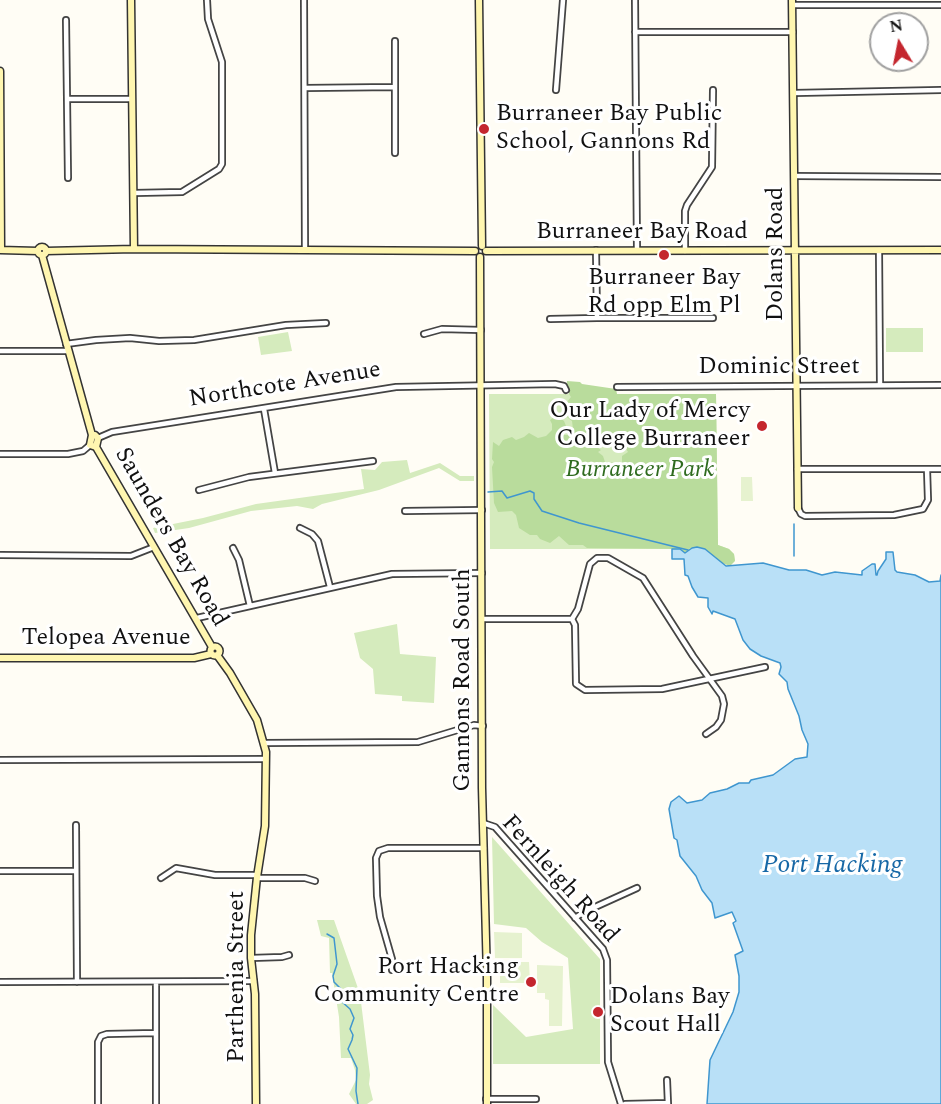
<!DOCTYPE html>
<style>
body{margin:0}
#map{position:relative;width:941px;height:1104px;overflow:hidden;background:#fffdf5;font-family:Spectral,serif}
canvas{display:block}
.north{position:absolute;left:869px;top:12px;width:60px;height:60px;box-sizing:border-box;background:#fff;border:2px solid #a0a0a0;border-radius:50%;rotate:350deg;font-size:16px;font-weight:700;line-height:24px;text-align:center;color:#111}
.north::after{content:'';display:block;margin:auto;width:21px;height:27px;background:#c4262e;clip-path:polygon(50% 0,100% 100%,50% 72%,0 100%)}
</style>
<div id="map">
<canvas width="941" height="1104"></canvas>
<div class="north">N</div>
</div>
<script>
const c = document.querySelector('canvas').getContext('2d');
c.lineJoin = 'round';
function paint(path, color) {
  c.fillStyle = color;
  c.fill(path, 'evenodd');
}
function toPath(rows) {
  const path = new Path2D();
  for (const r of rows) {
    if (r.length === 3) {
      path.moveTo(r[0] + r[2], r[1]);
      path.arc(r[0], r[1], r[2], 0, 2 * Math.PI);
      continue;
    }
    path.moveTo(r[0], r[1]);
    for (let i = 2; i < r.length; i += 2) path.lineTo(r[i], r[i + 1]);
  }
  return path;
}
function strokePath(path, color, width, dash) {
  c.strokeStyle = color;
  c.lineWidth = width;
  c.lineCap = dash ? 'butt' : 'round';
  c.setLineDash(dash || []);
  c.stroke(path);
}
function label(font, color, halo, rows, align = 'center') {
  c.font = font + ' Spectral,serif';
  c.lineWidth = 6;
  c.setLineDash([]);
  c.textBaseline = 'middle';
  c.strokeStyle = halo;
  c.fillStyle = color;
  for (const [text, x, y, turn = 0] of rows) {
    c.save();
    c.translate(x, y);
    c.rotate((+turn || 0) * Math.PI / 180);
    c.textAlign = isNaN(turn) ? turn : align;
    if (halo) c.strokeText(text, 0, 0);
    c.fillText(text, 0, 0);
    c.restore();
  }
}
const green = toPath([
 [886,328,923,328,923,352,886,352],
 [288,332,292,351,261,355,258,337],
 [489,394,716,394,718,545,729,549,734,554,735,561,719,562,680,549,490,549],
 [407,460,410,473,440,463,460,476,474,476,474,481,460,481,439,468,379,490,322,504,313,509,297,506,251,511,189,528,155,533,153,528,203,518,256,504,364,489,361,469,375,470,382,462],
 [397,624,400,654,436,657,434,703,402,701,402,696,375,694,373,669,360,658,354,633],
 [492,837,600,959,600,1064,493,1064,493,1005,526,1037,573,1029,568,958,542,942,526,928,494,924],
 [317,920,334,920,360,994,370,1075,369,1084,373,1100,367,1104,356,1104,349,1094,356,1080,355,1070,351,1058,341,1058,339,1017,332,973,330,973,329,938,321,936]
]);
const forest = toPath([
 [567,381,580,382,582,384,616,389,617,394,716,394,718,545,729,549,734,554,735,561,730,566,719,562,705,549,697,547,690,548,685,553,680,549,587,548,583,545,569,545,559,536,550,543,540,539,537,535,530,535,519,528,516,515,512,511,498,512,494,503,492,467,494,462,492,459,493,442,499,446,503,440,512,437,516,440,524,437,529,433,538,438,546,436,552,430,552,424,550,420,556,415,564,421,566,426,562,430,562,435,570,435,573,429,572,421,564,415,562,408,571,397,567,391],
 [599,439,625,447,628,452,622,456,622,463,605,462,603,456,598,452,601,450,594,445,594,441]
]);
const pitch = toPath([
 [741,477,752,477,753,501,741,501],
 [494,932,522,933,522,958,495,958],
 [500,962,529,962,530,983,500,983],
 [537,965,563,966,562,1026,549,1026,549,1000,545,999,545,993,537,993]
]);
const water = toPath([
 [697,547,705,549,726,566,763,563,789,570,806,570,822,575,835,572,862,575,862,571,872,564,875,564,876,575,877,575,878,571,886,559,886,552,893,552,895,570,897,572,915,575,929,582,940,581,941,575,941,1104,707,1104,710,1060,733,1012,739,992,739,976,735,955,743,951,733,923,736,921,732,912,715,918,712,903,702,890,696,876,680,856,677,840,674,838,669,809,671,802,679,796,687,803,702,800,710,793,727,789,739,783,749,783,751,780,773,775,795,759,807,757,808,744,802,730,799,716,788,689,787,682,779,674,781,667,780,663,761,656,750,649,743,640,735,619,713,611,712,614,708,607,708,598,698,597,692,587,688,576,685,575,684,559,672,559,672,549,680,549,685,553,692,548,697,547]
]);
const stream = toPath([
 [488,492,502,491,507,498,530,491,534,493,534,499,542,511,579,523,688,550],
 [794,556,794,524],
 [327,934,334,938,337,964,333,976,334,982,343,991,341,1001,350,1009,354,1018,350,1029,353,1035,352,1040,348,1049,357,1068,356,1091,358,1104]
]);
const street = toPath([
 [304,0,305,250],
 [635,0,637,250],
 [793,5,941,5],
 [66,20,67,99,132,99],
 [635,32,793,32],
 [395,41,395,153],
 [305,88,395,87],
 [556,90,563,0],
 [794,93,941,90],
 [67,99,68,178],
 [795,176,941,177],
 [134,193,182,192,219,169,222,164,222,62,208,19,207,0],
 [596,250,597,318,713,318],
 [879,250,880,385],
 [685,251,685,211,687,205,712,167,713,90],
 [550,319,597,318],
 [424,334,442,329,481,330],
 [66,344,96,340,130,338,159,341,194,340,286,325,326,323],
 [0,351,67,351],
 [617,387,941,385],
 [264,409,275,473],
 [98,438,112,432,396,387,555,384,564,386,566,390],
 [0,454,68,454,83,451,90,445],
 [797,469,941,469],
 [199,490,249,477,373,461],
 [798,508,801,514,805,516,894,515,923,509,928,500,927,469],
 [405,511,482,510],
 [300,528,312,534,318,541,330,587],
 [233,548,239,560,250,606],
 [0,555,131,556,154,547],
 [197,618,392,574,482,573],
 [482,619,572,619,575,625,576,684,585,690,662,689,765,667],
 [572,619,578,609,590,564,597,558,608,558,643,578,693,656,722,696,724,704,721,720,716,727,706,734],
 [264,743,418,742,474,725,483,726],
 [0,760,266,759],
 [483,823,495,827,603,949,607,960,608,1062,621,1104],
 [76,825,77,982],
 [0,871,76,871],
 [161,878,176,868,215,875,255,875,260,878,305,878,315,881],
 [575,918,584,912,637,888],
 [251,958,282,957,289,955],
 [392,970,392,959,380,917,377,896,376,858,379,851,388,848,484,848],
 [0,982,254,981],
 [156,982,156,1104],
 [667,1080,668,1104],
 [486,1099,536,1099],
 [98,1104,98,1042,101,1036,107,1034,156,1033],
 [625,1104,668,1103]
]);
const secondary = toPath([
 [131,0,134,249],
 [479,0,482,246],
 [792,0,798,508],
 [0,71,1,250],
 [42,251,4],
 [0,250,38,251],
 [46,251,134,249,475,251],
 [486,251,941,250],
 [42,255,92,435,90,445,96,447,98,438,95,435,92,435],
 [480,257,482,788,487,978,487,1104],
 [96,447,212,647],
 [215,651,4.5],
 [217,655,230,673,257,720,266,752,265,826,257,877,251,935,251,958,255,994,256,1104],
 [0,658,194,658,211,654]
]);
const markers = [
 [484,129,6,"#c4262e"],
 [664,255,6,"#c4262e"],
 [762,426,6,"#c4262e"],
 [531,982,6,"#c4262e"],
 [598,1012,6,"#c4262e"]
];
const poiNames = [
 ["Burraneer Bay Public",496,115],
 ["School, Gannons Rd",496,143],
 ["Burraneer Bay",664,279,"center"],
 ["Rd opp Elm Pl",664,307,"center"],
 ["Our Lady of Mercy",750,412,"right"],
 ["College Burraneer",750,440,"right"],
 ["Port Hacking",519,968,"right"],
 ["Community Centre",519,996,"right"],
 ["Dolans Bay",610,998],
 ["Scout Hall",610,1026]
];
const streetNames = [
 ["Burraneer Bay Road",642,233],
 ["Dolans Road",777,254,-90],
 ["Dominic Street",779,368],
 ["Northcote Avenue",285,386,-9],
 ["Saunders Bay Road",170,538,60],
 ["Telopea Avenue",106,639],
 ["Gannons Road South",464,680,-90],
 ["Fernleigh Road",559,880,48],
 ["Parthenia Street",238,977,-90]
];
const parkNames = [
 ["Burraneer Park",640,471]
];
const waterNames = [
 ["Port Hacking",832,867]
];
paint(green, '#d5ebbd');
paint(forest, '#b9dc9c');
paint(pitch, '#e6f2cf');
paint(water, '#b9e0f7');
strokePath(water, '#3f96cf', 1.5);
strokePath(stream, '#3f96cf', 1.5);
strokePath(street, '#444', 8);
strokePath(secondary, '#333', 9);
strokePath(street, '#fff', 4.5);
strokePath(secondary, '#fff6b0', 6);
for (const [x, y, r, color] of markers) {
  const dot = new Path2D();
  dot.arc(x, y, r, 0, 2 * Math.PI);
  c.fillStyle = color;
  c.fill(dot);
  strokePath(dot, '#fff', 2);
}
label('24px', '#111', '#fff', poiNames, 'left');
label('24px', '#111', '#fff', streetNames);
label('italic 24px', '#2f6b1f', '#fff', parkNames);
label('italic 26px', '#1768a6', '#fff', waterNames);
</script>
